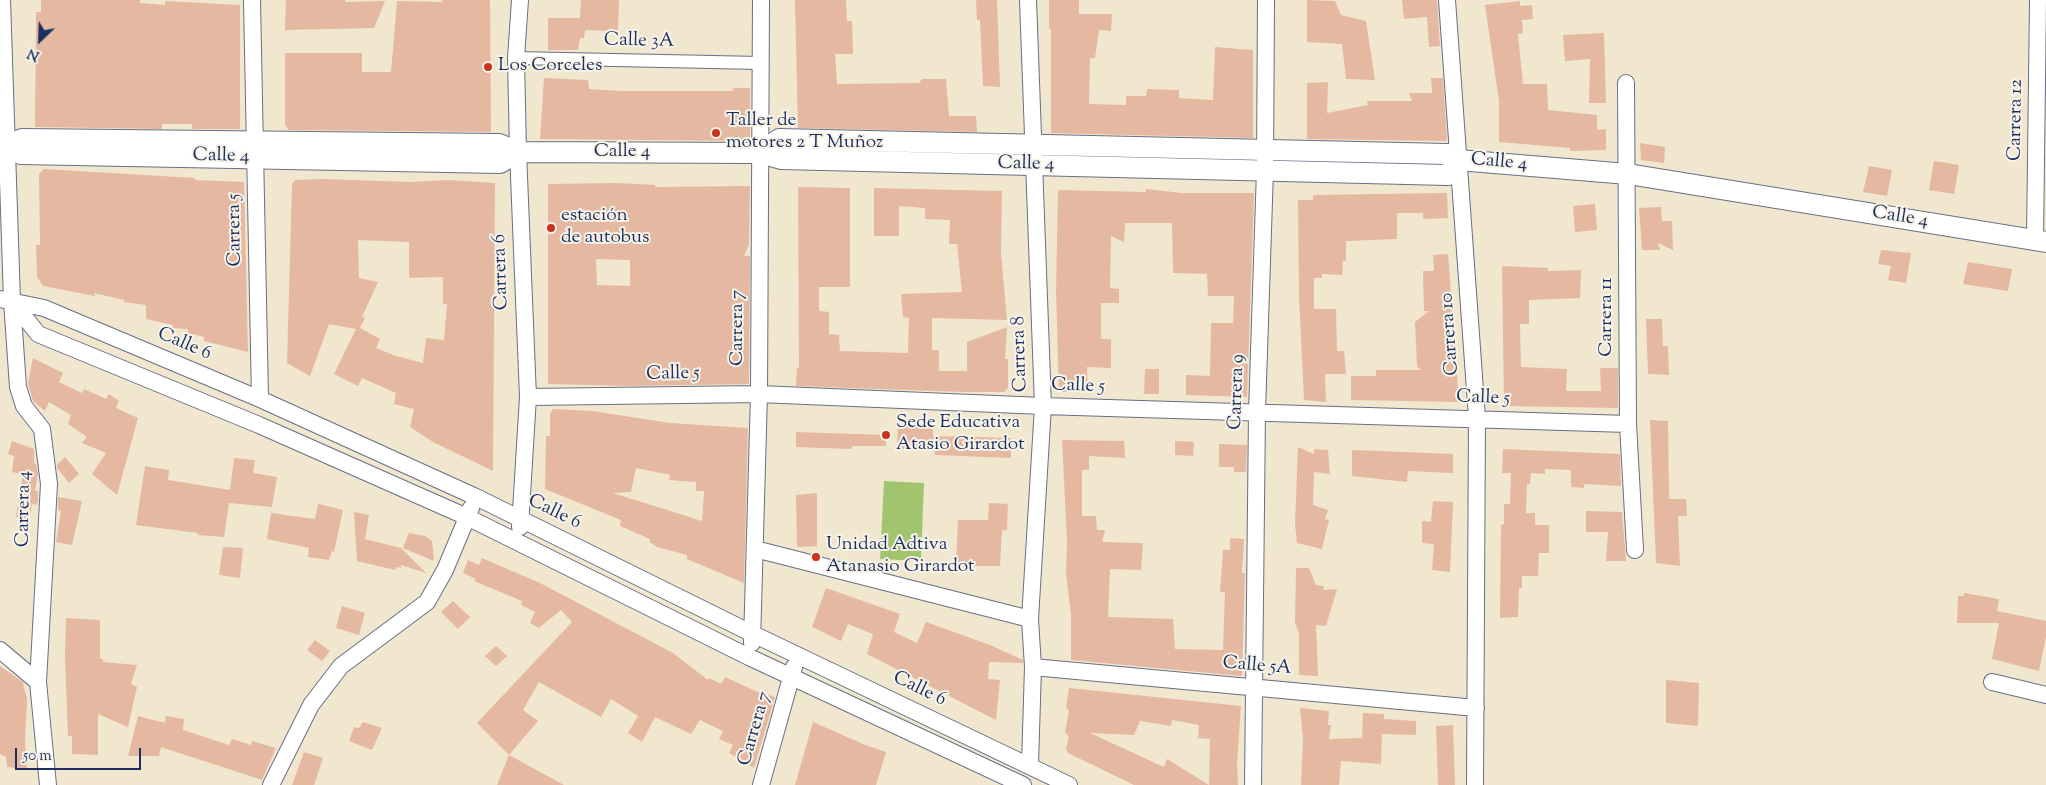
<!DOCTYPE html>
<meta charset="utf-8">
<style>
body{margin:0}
#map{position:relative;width:2046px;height:785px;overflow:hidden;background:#f1e7cf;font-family:"Sorts Mill Goudy",serif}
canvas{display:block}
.north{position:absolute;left:15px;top:15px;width:50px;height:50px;-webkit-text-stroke:4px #f7f3e8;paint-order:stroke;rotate:204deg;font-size:14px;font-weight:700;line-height:20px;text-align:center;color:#1b2f5e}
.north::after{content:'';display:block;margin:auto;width:18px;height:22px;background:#1b2f5e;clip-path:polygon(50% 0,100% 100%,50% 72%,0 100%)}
.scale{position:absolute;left:15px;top:748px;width:126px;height:22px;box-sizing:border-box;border:2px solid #1b2f5e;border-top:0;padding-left:6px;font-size:15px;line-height:18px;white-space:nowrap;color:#1b2f5e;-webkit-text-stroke:4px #f7f3e8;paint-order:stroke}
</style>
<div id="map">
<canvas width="2046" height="785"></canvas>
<div class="north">N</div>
<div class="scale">50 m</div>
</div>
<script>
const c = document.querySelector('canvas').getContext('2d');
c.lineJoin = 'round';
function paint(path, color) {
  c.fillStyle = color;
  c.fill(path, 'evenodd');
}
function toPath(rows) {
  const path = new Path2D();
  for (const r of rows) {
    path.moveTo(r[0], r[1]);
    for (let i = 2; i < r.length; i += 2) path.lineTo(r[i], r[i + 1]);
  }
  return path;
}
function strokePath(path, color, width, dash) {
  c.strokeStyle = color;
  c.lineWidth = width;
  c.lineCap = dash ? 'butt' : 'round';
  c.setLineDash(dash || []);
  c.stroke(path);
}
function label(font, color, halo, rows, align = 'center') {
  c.font = font + ' "Sorts Mill Goudy",serif';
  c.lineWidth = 4;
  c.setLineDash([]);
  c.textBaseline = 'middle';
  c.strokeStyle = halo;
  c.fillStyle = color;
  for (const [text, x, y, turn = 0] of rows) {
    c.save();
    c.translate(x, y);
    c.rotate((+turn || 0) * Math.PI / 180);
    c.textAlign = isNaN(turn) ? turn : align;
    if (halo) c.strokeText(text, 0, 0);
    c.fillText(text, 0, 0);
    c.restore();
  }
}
const green = toPath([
 [884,481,924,483,921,561,880,559]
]);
const building = toPath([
 [41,0,140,0,140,3,165,5,165,1,240,5,240,129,192,129,192,124,162,124,162,129,35,127,36,12,41,12],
 [286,0,345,0,345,2,385,1,374,28,285,30],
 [442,0,490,0,491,132,289,130,285,125,285,53,362,53,362,72,391,72,397,1,442,2],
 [581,0,619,0,618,31,585,30,584,38,580,38,578,50,548,50,548,18,580,18],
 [795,0,846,0,847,21,852,21,853,54,835,54,837,84,919,83,922,79,946,79,949,116,976,116,977,132,798,128],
 [976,0,997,0,1000,87,983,86,980,20,977,20],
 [1049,0,1079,0,1079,14,1112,14,1111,31,1099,30,1095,58,1090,58,1089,104,1126,105,1126,96,1146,96,1147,89,1179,90,1179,98,1213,100,1215,47,1253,50,1253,138,1051,133,1051,29,1049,29],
 [1307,0,1335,1,1341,15,1366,21,1375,80,1346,79,1342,44,1307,42],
 [1402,0,1437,0,1440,46,1429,47,1427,17,1404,19],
 [1520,1,1520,6,1532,5,1533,19,1522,20,1523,33,1518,34,1523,84,1547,84,1548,110,1597,115,1597,130,1606,129,1606,150,1570,151,1570,148,1499,142,1499,101,1485,5],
 [1604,33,1606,103,1589,103,1590,59,1565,61,1563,35],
 [544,78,588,80,589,89,622,91,733,91,733,88,750,88,750,141,540,139],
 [1431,78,1443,78,1447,141,1307,139,1307,83,1328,82,1327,113,1368,105,1367,101,1412,101,1409,93,1432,93],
 [1640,143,1665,147,1664,163,1641,160],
 [1934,161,1959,165,1954,194,1929,190],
 [1869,166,1892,170,1887,196,1863,192],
 [44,169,195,178,195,180,244,182,248,352,204,341,204,337,188,333,188,329,172,328,173,325,146,319,146,305,124,302,124,300,94,293,95,296,43,286,37,277,36,245,40,245,39,174],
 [323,179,410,182,448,180,495,183,493,471,433,442,410,427,414,409,394,404,396,393,362,378,358,386,334,374,356,329,329,324,310,376,287,363,292,184,295,180],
 [358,240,409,242,409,278,443,277,443,304,447,304,444,340,426,338,423,363,396,356,376,348,380,339,360,328,365,318,362,317,378,282,359,278],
 [618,183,655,185,655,187,750,186,749,244,744,256,750,256,749,384,630,386,548,384,548,184],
 [596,259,630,260,630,286,597,285],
 [798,187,850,188,850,287,819,287,819,311,829,312,829,334,839,335,840,351,908,353,909,318,903,317,901,294,962,292,957,244,949,244,950,220,925,219,925,208,899,206,899,236,874,236,874,188,1002,191,1001,253,1007,320,932,318,932,350,939,350,939,371,967,371,967,342,1007,327,1005,359,1008,359,1008,388,1004,392,963,392,796,386,797,367,799,368],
 [1146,189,1182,193,1254,193,1247,397,1186,395,1186,375,1210,376,1211,323,1233,323,1234,296,1208,296,1207,274,1173,273,1172,223,1125,223,1124,242,1111,236,1110,288,1119,289,1119,303,1101,303,1101,339,1111,339,1111,368,1087,367,1088,392,1059,392,1056,291,1058,190,1146,192],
 [1447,193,1448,218,1423,219,1423,213,1397,213,1397,239,1346,241,1346,261,1343,261,1342,275,1322,274,1322,278,1314,278,1314,309,1336,309,1337,351,1344,351,1346,374,1325,374,1326,402,1304,400,1299,296,1298,200,1313,200,1313,195],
 [1595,204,1597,230,1575,232,1573,206],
 [1661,207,1662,221,1672,221,1673,250,1658,243,1660,250,1642,250,1639,208],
 [1881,250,1911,253,1906,283,1888,280,1891,266,1878,264],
 [1448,254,1459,402,1351,400,1351,376,1376,376,1376,370,1421,370,1417,367,1415,322,1429,311,1424,311,1423,271,1434,271,1433,255],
 [1968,262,2012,269,2008,291,1963,284],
 [1502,266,1548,268,1548,271,1581,270,1580,298,1529,300,1529,324,1520,324,1521,367,1567,369,1566,391,1601,391,1600,368,1618,368,1618,408,1504,406],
 [1646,319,1662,319,1663,346,1668,346,1669,375,1648,374],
 [33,358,63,373,59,382,82,393,84,389,106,399,109,394,119,401,116,408,138,418,117,495,92,474,106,453,82,443,87,437,68,424,71,415,49,402,45,411,33,401,28,383],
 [1145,369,1159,369,1159,394,1144,394],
 [553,409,592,411,670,423,748,428,744,583,687,559,687,555,657,547,650,542,650,539,620,526,621,520,545,489,546,436,550,436,550,414],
 [636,468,670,475,669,480,696,482,696,491,704,491,702,521,613,493,631,492],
 [1650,420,1668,421,1669,499,1686,499,1687,516,1678,516,1680,566,1656,563],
 [898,424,933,426,933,436,1011,438,1011,458,935,455,935,450,897,449],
 [796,432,886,435,886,446,852,446,851,449,796,447],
 [1062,440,1124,441,1125,458,1089,456,1089,470,1082,470,1082,516,1096,516,1097,530,1105,530,1102,542,1143,543,1141,570,1110,569,1108,617,1173,619,1175,649,1223,650,1225,592,1220,592,1223,550,1230,550,1230,538,1244,539,1242,573,1245,573,1242,676,1071,660,1071,616,1066,573,1067,542],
 [12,441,34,449,34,463,36,464,38,474,35,491,38,491,38,502,36,505,32,504,29,519,16,517,23,474,12,472,14,456,8,454],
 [1175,441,1194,442,1193,456,1175,455],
 [1219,444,1247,445,1246,472,1234,472,1234,467,1219,467],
 [1298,447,1314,454,1314,449,1328,450,1330,474,1314,472,1313,505,1328,510,1325,519,1329,520,1322,549,1297,543,1295,524],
 [1503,449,1620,454,1621,486,1584,484,1584,488,1571,487,1571,470,1545,469,1545,474,1531,473,1530,484,1527,484,1526,513,1535,513,1535,525,1549,525,1549,553,1539,553,1538,576,1522,576,1522,588,1519,588,1518,617,1500,618,1501,525,1504,524,1504,504,1510,504,1511,473,1502,473],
 [1354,450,1453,454,1453,473,1408,471,1407,482,1352,476,1352,451],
 [65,457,79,474,69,483,57,468,57,465],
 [234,458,255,460,253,473,277,477,272,507,229,503,224,537,198,535,198,533,136,525,145,466,169,470,168,480,230,490],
 [817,493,817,546,797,547,796,495],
 [58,497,82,501,72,545,56,542,61,511,58,510],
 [1433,501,1453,502,1450,572,1432,570,1434,544,1422,543,1422,521,1431,522],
 [989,503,1008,504,1007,530,1002,530,1000,566,956,566,958,520,988,520],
 [318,504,343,510,334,552,332,551,329,560,308,557,309,548,267,539,271,513,315,519],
 [1586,511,1622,512,1626,561,1606,561,1608,532,1586,532],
 [354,512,369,515,365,539,401,548,426,573,401,565,401,568,396,567,395,570,357,561],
 [409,533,425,536,432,541,434,561,403,548],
 [223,547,243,548,240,578,219,575],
 [482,558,540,583,673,653,708,680,709,678,721,684,725,677,758,692,775,697,754,768,729,753,733,745,719,739,723,731,700,720,691,734,655,717,642,742,628,733,638,716,611,699,601,717,539,682,523,710,538,721,509,755,477,723,572,622,561,610,539,628,530,623,535,612,521,605,522,601,474,581,476,579,463,573,468,560,479,565],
 [1296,568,1309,568,1316,585,1324,586,1323,590,1337,589,1326,626,1316,625,1318,676,1299,675,1299,633,1295,623],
 [826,588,900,614,894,632,917,643,926,622,990,645,1023,660,1023,663,989,662,988,679,1000,680,996,720,867,654,873,634,848,624,841,641,812,627],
 [1964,593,1999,599,1997,611,2046,621,2046,637,2039,671,1992,659,1999,623,1957,623,1958,596,1964,596],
 [453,601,470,617,458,629,441,612],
 [342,606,365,613,359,635,336,628],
 [66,618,100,620,100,659,103,659,103,662,137,665,131,684,137,687,128,727,98,714,98,755,72,754,72,736,68,736,65,655],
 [315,640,330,651,322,661,307,650],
 [496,646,507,656,496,666,485,656],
 [0,666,23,682,24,688,27,698,25,741,27,769,7,767,6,757,0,754],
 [1666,680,1699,683,1698,726,1666,723],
 [1069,688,1241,706,1237,764,1238,785,1134,785,1068,753,1066,748,1069,737,1065,732,1069,710,1066,708],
 [1172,720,1199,725,1198,738,1210,739,1209,785,1167,759,1164,767,1090,733,1134,735,1140,721,1171,726],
 [1300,708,1329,711,1328,725,1331,725,1329,739,1362,738,1363,713,1384,714,1384,719,1416,721,1416,735,1382,734,1381,764,1341,761,1339,785,1301,785,1303,739],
 [138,716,165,723,166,716,184,719,183,730,229,745,232,739,251,745,252,741,276,748,262,780,161,747,159,756,128,756],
 [363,722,382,728,372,750,349,741,354,727,359,728],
 [813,722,863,744,886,752,876,785,795,785],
 [1453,725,1455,785,1438,785,1436,726],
 [304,752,323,758,314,785,292,785],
 [509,755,564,785,497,785]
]);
const pedestrian = toPath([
 [516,58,761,63]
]);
const minor = toPath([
 [2,0,12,301,18,387,24,406,42,429,49,484,38,682,48,785],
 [252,0,260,399],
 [1028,0,1043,406,1030,619,1033,667,1030,765],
 [1447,0,1477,418,1475,785],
 [1626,83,1628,424,1635,550],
 [2035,240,2038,0],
 [0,299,44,308,260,399,476,497,753,634,1069,785],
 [12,301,38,334,259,425,467,517,749,657,1023,785],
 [528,397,759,394,1043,406,1628,424],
 [520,527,528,397,518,152,516,58,520,0],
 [755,549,1030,619],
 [752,643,759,394,761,0],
 [0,650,38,682],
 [1033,667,1476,708],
 [1992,682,2046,695],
 [271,785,311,705,341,666,427,602,445,570,471,508],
 [761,785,794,667],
 [1253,785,1257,412,1265,170,1266,0]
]);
const tertiary = toPath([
 [0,145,7,145,21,154,500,163,518,152,760,153,781,159,1448,175,1458,160],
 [7,145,22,139,499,144,518,152],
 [760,153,779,139,1447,154,1458,160,1628,174,2046,242]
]);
const markers = [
 [488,67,5,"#c8321e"],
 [716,133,5,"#c8321e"],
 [551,228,5,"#c8321e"],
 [886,435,5,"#c8321e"],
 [816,557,5,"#c8321e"]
];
const streetNames = [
 ["Calle 3A",639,42,1],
 ["Carrera 12",2017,120,-89],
 ["Calle 4",622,153],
 ["Calle 4",221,157,1],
 ["Calle 4",1499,163,5],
 ["Calle 4",1026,165,1],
 ["Calle 4",1900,218,9],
 ["Carrera 5",236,230,-91],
 ["Carrera 6",502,272,-92],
 ["Carrera 11",1608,317,-90],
 ["Carrera 7",739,328,-90],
 ["Carrera 10",1451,334,-94],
 ["Calle 6",184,345,23],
 ["Carrera 8",1021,354,-92],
 ["Calle 5",673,375,-1],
 ["Calle 5",1078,387,2],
 ["Carrera 9",1238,392,-88],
 ["Calle 5",1483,399,2],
 ["Carrera 4",25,509,-89],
 ["Calle 6",554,513,26],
 ["Calle 5A",1257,667,5],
 ["Calle 6",919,690,26],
 ["Carrera 7",756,729,-74]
];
const poiNames = [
 ["Los Corceles",498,67],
 ["Taller de",726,122],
 ["motores 2 T Muñoz",726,144],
 ["estación",561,217],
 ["de autobus",561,239],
 ["Sede Educativa",896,424],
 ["Atasio Girardot",896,446],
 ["Unidad Adtiva",826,546],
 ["Atanasio Girardot",826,568]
];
paint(green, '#a1c56f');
paint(building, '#e5b8a1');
strokePath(pedestrian, '#666f86', 14);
strokePath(minor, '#666f86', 18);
strokePath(tertiary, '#666f86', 22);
strokePath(pedestrian, '#fff', 12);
strokePath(minor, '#fff', 16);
strokePath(tertiary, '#fff', 20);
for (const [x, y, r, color] of markers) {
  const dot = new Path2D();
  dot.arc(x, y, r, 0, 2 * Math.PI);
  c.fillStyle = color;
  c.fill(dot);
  strokePath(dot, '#f7f3e8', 2);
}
label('19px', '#1b2f5e', '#f7f3e8', streetNames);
label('19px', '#1b2f5e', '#f7f3e8', poiNames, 'left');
</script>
